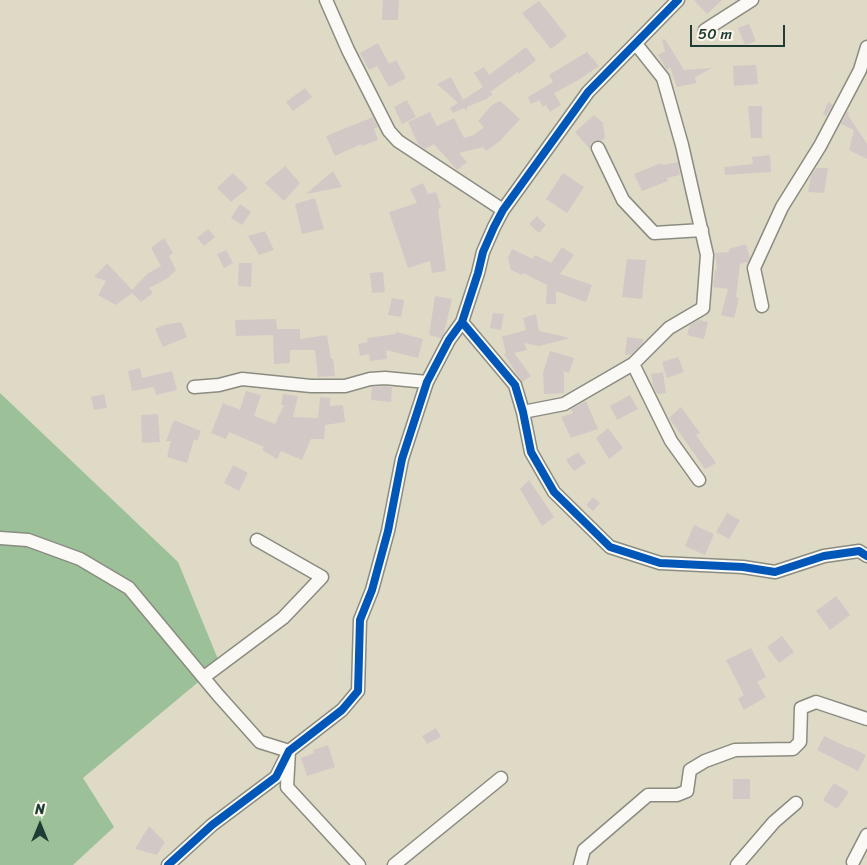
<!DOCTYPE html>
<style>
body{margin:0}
#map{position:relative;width:867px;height:865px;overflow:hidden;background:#dedac6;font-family:Sriracha,sans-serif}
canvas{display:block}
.north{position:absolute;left:15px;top:800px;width:50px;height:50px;-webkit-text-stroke:4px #fbf7ec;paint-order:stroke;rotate:0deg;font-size:14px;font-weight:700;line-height:20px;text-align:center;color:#1f3d34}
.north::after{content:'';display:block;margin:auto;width:18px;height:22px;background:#1f3d34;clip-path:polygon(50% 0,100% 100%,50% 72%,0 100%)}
.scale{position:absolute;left:690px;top:25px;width:95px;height:22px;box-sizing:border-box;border:2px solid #1f3d34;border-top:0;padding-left:6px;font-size:15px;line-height:18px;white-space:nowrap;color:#1f3d34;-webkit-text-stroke:4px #fbf7ec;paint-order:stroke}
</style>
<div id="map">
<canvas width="867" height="865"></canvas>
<div class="north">N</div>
<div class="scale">50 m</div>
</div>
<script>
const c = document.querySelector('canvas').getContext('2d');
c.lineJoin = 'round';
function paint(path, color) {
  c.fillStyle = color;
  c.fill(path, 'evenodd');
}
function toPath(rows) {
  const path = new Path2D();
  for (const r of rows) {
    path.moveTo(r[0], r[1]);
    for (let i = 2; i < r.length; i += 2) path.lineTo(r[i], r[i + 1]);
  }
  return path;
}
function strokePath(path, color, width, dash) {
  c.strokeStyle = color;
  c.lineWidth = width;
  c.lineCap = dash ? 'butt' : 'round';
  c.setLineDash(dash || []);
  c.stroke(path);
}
const forest = toPath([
 [0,393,178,562,220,664,83,778,114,827,73,865,0,865]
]);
const building = toPath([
 [383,0,399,0,398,20,382,20],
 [694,0,722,0,707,14],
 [539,1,567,36,551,49,522,13],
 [749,24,756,41,745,45,738,28],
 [665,39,684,70,712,68,695,77,696,83,677,87,670,67,667,70,658,55,665,51,662,40],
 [378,43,389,64,396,60,406,78,389,87,377,66,369,70,360,53],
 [526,47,536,60,519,74,518,72,490,92,493,94,486,99,467,107,467,111,464,108,453,113,450,108,458,103,437,84,451,77,463,100,483,87,474,73,484,67,489,75],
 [587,52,599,66,577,81,554,93,561,105,550,112,546,105,543,107,539,100,531,104,528,97,553,82,549,75],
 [756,65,758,84,734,86,733,66],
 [305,88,312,97,293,111,286,102],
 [407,100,416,117,402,124,394,107],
 [500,101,520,119,500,141,486,151,483,147,459,153,467,162,457,170,434,144,425,149,418,144,408,122,430,112,437,126,454,118,464,138,474,135,484,127,478,121,492,105],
 [828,102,833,105,826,116,823,114],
 [748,106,762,106,762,138,751,138],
 [847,112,849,112,848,115,867,144,867,159,849,150,854,130,841,124],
 [594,115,603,123,605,137,601,141,594,141,591,144,590,149,575,132],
 [373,117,378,127,374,129,378,140,362,146,361,144,335,156,326,136],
 [770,155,771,172,725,175,724,167,753,164,752,157],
 [678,162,680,175,667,178,668,181,642,191,634,174,661,163,662,165],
 [285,166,300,183,284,201,265,183],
 [816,168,828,168,824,193,808,192,811,176],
 [333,171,342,187,306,194],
 [233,173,248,188,231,202,217,188],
 [563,173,584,187,567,213,546,199],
 [423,183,428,194,436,192,441,208,438,209,446,271,432,273,430,261,408,268,389,212,417,203,410,189],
 [315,198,324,229,302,234,295,204],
 [240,204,251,212,242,225,231,218],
 [537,216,546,225,539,233,529,224],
 [208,229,215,237,204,246,197,238],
 [265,231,274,250,259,255,248,236],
 [164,238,173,253,169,256,176,270,168,278,149,288,153,293,141,302,132,293,116,305,98,295,106,281,94,277,107,263,132,290,147,274,161,266,151,248],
 [746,244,750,258,748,262,740,264,736,297,739,298,734,318,721,315,728,289,713,287,715,270,717,270,715,253,729,252,729,249],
 [562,247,574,255,560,274,592,285,586,302,556,291,556,304,546,304,547,285,523,273,522,275,511,270,508,258,512,249,533,259,535,255,551,263],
 [226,250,233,263,224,268,217,254],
 [627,259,646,260,642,299,622,297],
 [239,263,252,263,251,287,238,286],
 [383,272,385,292,372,293,370,273],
 [435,296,452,299,444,333,441,338,429,335],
 [392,298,404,300,401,317,388,315],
 [493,313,504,314,501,330,490,328],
 [536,314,539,331,570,338,539,346,524,343,527,350,514,353,531,376,522,382,504,354,506,353,502,337,500,337,526,330,523,318],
 [276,319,277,329,300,329,300,339,327,335,331,359,333,359,335,376,318,377,315,350,290,350,290,363,274,364,273,335,236,336,235,320],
 [699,320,708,322,704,339,687,335,690,325],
 [181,322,187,337,163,347,155,329,164,325],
 [396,332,423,339,418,358,386,350,387,359,370,361,369,354,360,356,358,344,368,342,367,338,396,334],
 [627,337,643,339,643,343,632,354,625,355],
 [550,351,574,358,569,373,564,371,564,393,544,394,543,373],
 [678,357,684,372,667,378,662,362],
 [140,368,142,378,172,371,177,390,156,395,154,387,132,391,128,371],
 [663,372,666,393,657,394,653,386,651,374],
 [385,386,392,387,391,402,371,400,372,387],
 [246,391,261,395,254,416,275,424,284,405,281,405,283,394,298,396,293,417,318,418,320,397,330,398,330,406,343,405,345,422,325,425,324,439,311,439,302,460,281,451,277,459,262,450,264,447,229,432,226,439,211,433,223,403,240,410],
 [104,394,107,408,94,410,91,397],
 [630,395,638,409,617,420,610,406],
 [586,401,598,429,571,438,561,417,573,413,571,409],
 [681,407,700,433,696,435,716,463,705,469,669,418],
 [158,414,160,442,142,443,141,415],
 [174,420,201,431,197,441,194,439,187,463,167,457,171,441,166,441],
 [608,428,623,448,609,459,596,438],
 [578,452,586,463,574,471,566,460],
 [233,465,248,473,239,491,224,483],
 [529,480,554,517,542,526,520,489],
 [593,497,600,503,593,511,586,505],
 [727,513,740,520,729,539,716,532],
 [694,525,714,534,705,555,685,546],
 [836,596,850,615,830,630,816,611],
 [782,636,794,652,779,663,767,647],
 [751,648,766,677,757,682,766,697,744,710,738,699,744,695,726,660],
 [436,728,441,737,427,744,422,736],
 [824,736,849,748,850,747,866,755,858,771,817,750],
 [328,745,335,767,307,776,301,758,314,753,313,750],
 [733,779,750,779,750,799,733,799],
 [834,783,849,792,837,809,823,800],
 [149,826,165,842,157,855,135,849]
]);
const minor = toPath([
 [326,0,348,50,389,131,398,141,503,210],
 [705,30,752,0],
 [598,148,623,200,654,233,702,230],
 [762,306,754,268,782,207,820,146,860,70,867,47],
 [462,322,515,385,523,412,531,452,554,492,610,547,660,563,743,567,775,572,824,556,859,551,867,556],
 [633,364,671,441,699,480],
 [194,387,219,385,242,379,311,386,345,386,370,379,385,378,427,382],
 [523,412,564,404,633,364,669,328,703,308,707,255,682,145,663,78,636,44],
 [0,538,28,540,80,559,129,588,218,695,260,742,289,751,287,787,359,865],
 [204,677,283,618,322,577,257,540],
 [853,862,867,835],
 [168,865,212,825,276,777,289,751,342,710,358,691,360,620,372,590,388,531,402,459,427,382,449,340,462,322,478,273,483,252,494,227,503,210,588,92,678,0],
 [394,865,501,778],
 [580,865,584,850,648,795,677,795,687,791,690,770,705,761,735,750,793,749,800,742,801,708,816,702,867,719],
 [737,865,774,822,796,803]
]);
const cycleway = toPath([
 [462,322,515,385,523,412,531,452,554,492,610,547,660,563,743,567,775,572,824,556,859,551,867,556],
 [168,865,212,825,276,777,289,751,342,710,358,691,360,620,372,590,388,531,402,459,427,382,449,340,462,322,478,273,483,252,494,227,503,210,588,92,678,0]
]);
paint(forest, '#9cc097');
paint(building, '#d2c9c7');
strokePath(minor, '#8a8c81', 15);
strokePath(minor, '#faf9f6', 12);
strokePath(cycleway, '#0057b8', 8);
</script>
